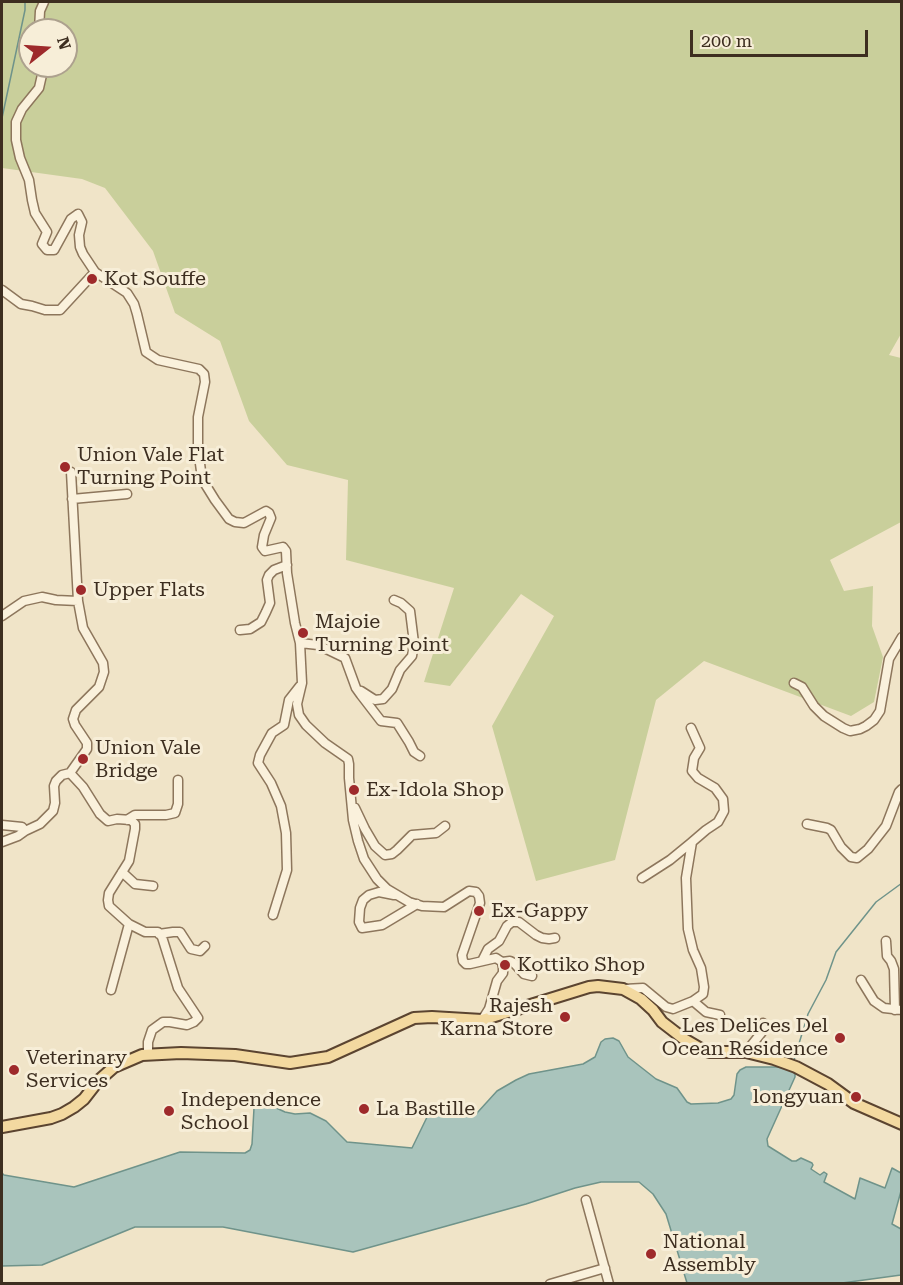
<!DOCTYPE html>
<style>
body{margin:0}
#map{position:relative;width:903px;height:1285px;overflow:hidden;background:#f0e4c8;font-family:"Roboto Serif",serif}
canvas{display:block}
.frame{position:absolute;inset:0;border:3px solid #3d2e20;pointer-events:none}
.north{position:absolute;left:18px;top:18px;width:60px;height:60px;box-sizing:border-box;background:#f7eed8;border:2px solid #ada18e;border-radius:50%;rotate:73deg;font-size:16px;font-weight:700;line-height:24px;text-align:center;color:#3d2e20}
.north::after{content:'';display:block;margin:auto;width:21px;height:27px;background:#9e2a2b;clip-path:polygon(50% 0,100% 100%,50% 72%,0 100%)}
.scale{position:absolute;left:690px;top:30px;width:178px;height:27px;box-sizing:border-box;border:3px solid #3d2e20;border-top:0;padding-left:8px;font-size:18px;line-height:21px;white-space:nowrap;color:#3d2e20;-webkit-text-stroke:4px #f7eed8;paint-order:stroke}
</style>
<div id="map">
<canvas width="903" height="1285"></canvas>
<div class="frame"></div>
<div class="north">N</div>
<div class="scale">200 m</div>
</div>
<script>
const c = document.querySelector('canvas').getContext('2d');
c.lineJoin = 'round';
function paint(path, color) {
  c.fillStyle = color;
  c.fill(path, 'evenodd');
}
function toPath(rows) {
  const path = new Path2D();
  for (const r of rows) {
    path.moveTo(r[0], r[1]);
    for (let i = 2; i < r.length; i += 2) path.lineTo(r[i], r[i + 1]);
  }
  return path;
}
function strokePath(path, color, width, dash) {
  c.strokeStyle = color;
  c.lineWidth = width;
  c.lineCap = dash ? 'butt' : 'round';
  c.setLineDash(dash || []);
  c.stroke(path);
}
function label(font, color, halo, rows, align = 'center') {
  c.font = font + ' "Roboto Serif",serif';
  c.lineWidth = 6;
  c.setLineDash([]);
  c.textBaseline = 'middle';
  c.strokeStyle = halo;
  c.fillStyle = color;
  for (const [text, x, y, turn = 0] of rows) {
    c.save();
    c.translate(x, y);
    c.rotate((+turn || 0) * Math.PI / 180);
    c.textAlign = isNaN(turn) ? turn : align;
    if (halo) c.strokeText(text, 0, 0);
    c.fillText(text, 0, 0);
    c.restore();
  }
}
const green = toPath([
 [2,2,901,2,902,332,889,355,901,358,901,522,830,560,844,591,873,586,872,626,883,657,874,702,851,716,704,661,656,700,615,860,536,881,492,726,554,616,521,594,450,686,424,682,454,588,346,560,348,480,287,465,249,421,220,341,175,313,153,251,105,188,82,179,2,168],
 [30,30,66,30,66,66,30,66]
]);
const water = toPath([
 [613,1038,619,1041,628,1057,656,1079,677,1088,687,1102,691,1104,718,1103,731,1099,734,1095,737,1074,740,1070,746,1067,777,1067,792,1069,795,1072,795,1077,767,1139,768,1146,792,1161,796,1161,801,1158,812,1163,813,1165,811,1169,820,1175,824,1172,827,1174,824,1182,855,1199,860,1178,885,1188,892,1168,901,1173,901,1191,892,1224,901,1229,901,1275,842,1283,687,1283,666,1214,653,1194,639,1182,601,1182,575,1188,526,1204,353,1252,223,1227,135,1227,42,1265,2,1266,2,1173,4,1175,74,1187,180,1152,245,1153,250,1150,252,1144,254,1108,256,1103,261,1101,285,1112,295,1114,310,1113,326,1121,347,1142,412,1148,430,1111,477,1113,497,1091,516,1080,529,1074,583,1064,595,1057,601,1042,605,1039,613,1038]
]);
const stream = toPath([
 [2,118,25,10,25,2],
 [794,1060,808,1014,826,980,836,952,876,902,902,883]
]);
const minor = toPath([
 [39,30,40,11,44,2],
 [95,272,127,293,134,304,137,314,146,352,158,360,199,369,204,374,205,382,198,417,198,448,202,479,215,500,229,519,235,522,244,523,266,511,269,513,271,518,264,535,262,547,265,551,283,547,286,551,287,573,295,623,300,643,302,683,297,704,299,715,306,725,325,743,348,759,349,764,349,778,353,820,358,841,364,859,377,879,387,889,409,902,422,906,444,907,469,891,476,892,479,896,480,903,462,955,463,961,466,964,470,964,496,958,502,962,503,968,503,973,497,981,489,1009,482,1020],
 [2,290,21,304,32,306,45,310,60,310,95,272,83,254,80,247,79,235,82,222,78,214,71,219,54,250,47,250,42,244,47,232,35,213,32,200,29,180,20,158,16,140,16,122,22,109,39,88,44,66],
 [72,499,127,494],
 [2,616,24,601,42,597,56,600,78,601],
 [240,630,250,629,261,622,266,612,270,603,267,580,269,575,274,570,287,565],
 [300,643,318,645,345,658,356,688,361,695,381,721,397,723,409,742,414,752,420,756],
 [794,683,802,687,814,706,824,716,843,728,850,731,860,729,866,726,874,720,880,711,889,659,902,637],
 [361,691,375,700,383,699,392,689,400,670,412,656,414,643,410,611,401,603,394,600],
 [70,773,83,787,100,814,108,821,117,819,131,820,135,824,135,829,129,861,109,893,108,900,109,906,129,924,145,932,158,932,162,937,178,988,198,1018,194,1022,187,1025,170,1022,163,1022,152,1030,148,1042,148,1055],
 [355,808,365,829,375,846,385,855,392,854,397,850,412,835,436,833,445,826],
 [127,820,135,815,166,815,175,813,178,804,178,780],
 [807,824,827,828,831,830,841,847,851,857,857,858,868,849,886,826,899,792,902,789],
 [2,825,22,827,25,831],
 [2,842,18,836,25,831,40,824,53,811,55,803,54,786,56,781,62,775,70,773,87,749,87,743,75,725,73,719,76,710,99,687,104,672,103,663,83,628,78,601,71,472],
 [122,872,135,884,153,886],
 [642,878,670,860,692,842],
 [394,895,379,892,369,895,363,900,360,908,359,922,362,928,382,925,417,904],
 [273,915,287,870,286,833,281,806,271,783,258,763,260,755,272,733,284,725,289,700,300,686],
 [159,934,173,932,180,932,191,949,200,951,205,946],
 [886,941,887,956,891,961,894,969,895,1010],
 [482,961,488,949,499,941,507,926,512,922,519,922,536,935,542,938,549,939,555,938],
 [502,962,510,961,514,963,524,974,532,976],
 [861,980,874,1001,884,1008,902,1010],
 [624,989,643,988,666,1007,673,1009,693,1001,703,994,704,987,701,968,693,950,688,929,686,878,692,842,706,830,718,822,724,811,723,799,715,788,698,778,692,771,694,758,700,748,691,728],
 [111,990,129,924],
 [693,1001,706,1012,720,1015],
 [746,1052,762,1032,763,1023],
 [586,1200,609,1284],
 [550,1284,605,1268]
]);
const major = toPath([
 [2,1127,51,1118,62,1114,74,1107,84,1099,98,1081,114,1067,142,1055,181,1053,235,1055,290,1063,328,1057,414,1018,432,1017,482,1020,589,987,598,986,623,989,641,999,653,1010,662,1022,684,1039,703,1050,710,1052,746,1052,774,1059,796,1067,828,1084,854,1103,902,1124]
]);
const markers = [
 [92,279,6,"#9e2a2b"],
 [65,467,6,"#9e2a2b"],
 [81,590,6,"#9e2a2b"],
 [303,633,6,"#9e2a2b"],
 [83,759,6,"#9e2a2b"],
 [354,790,6,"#9e2a2b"],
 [479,911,6,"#9e2a2b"],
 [505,965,6,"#9e2a2b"],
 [565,1017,6,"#9e2a2b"],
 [840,1038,6,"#9e2a2b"],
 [14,1070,6,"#9e2a2b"],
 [856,1097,6,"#9e2a2b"],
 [364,1109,6,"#9e2a2b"],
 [169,1111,6,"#9e2a2b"],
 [651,1254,6,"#9e2a2b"]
];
const poiNames = [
 ["Kot Souffe",104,279],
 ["Union Vale Flat",77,455],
 ["Turning Point",77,478],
 ["Upper Flats",93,590],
 ["Majoie",315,622],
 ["Turning Point",315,645],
 ["Union Vale",95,748],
 ["Bridge",95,771],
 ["Ex-Idola Shop",366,790],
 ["Ex-Gappy",491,911],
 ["Kottiko Shop",517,965],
 ["Rajesh",553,1006,"right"],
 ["Karna Store",553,1029,"right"],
 ["Les Delices Del",828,1026,"right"],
 ["Ocean Residence",828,1049,"right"],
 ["Veterinary",26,1058],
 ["Services",26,1081],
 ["longyuan",844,1097,"right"],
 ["Independence",181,1100],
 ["School",181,1123],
 ["La Bastille",376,1109],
 ["National",663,1242],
 ["Assembly",663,1265]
];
paint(green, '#c9cf9b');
paint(water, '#a9c4bc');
strokePath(water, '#6f938a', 1.5);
strokePath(stream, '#6f938a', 1.5);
strokePath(minor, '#8d765c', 11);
strokePath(major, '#5b4430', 14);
strokePath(minor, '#faf1dc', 8);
strokePath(major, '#f3d9a0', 10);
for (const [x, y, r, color] of markers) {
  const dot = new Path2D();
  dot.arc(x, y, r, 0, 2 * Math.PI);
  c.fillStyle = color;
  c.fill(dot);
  strokePath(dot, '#f7eed8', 2);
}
label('20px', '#3d2e20', '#f7eed8', poiNames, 'left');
</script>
